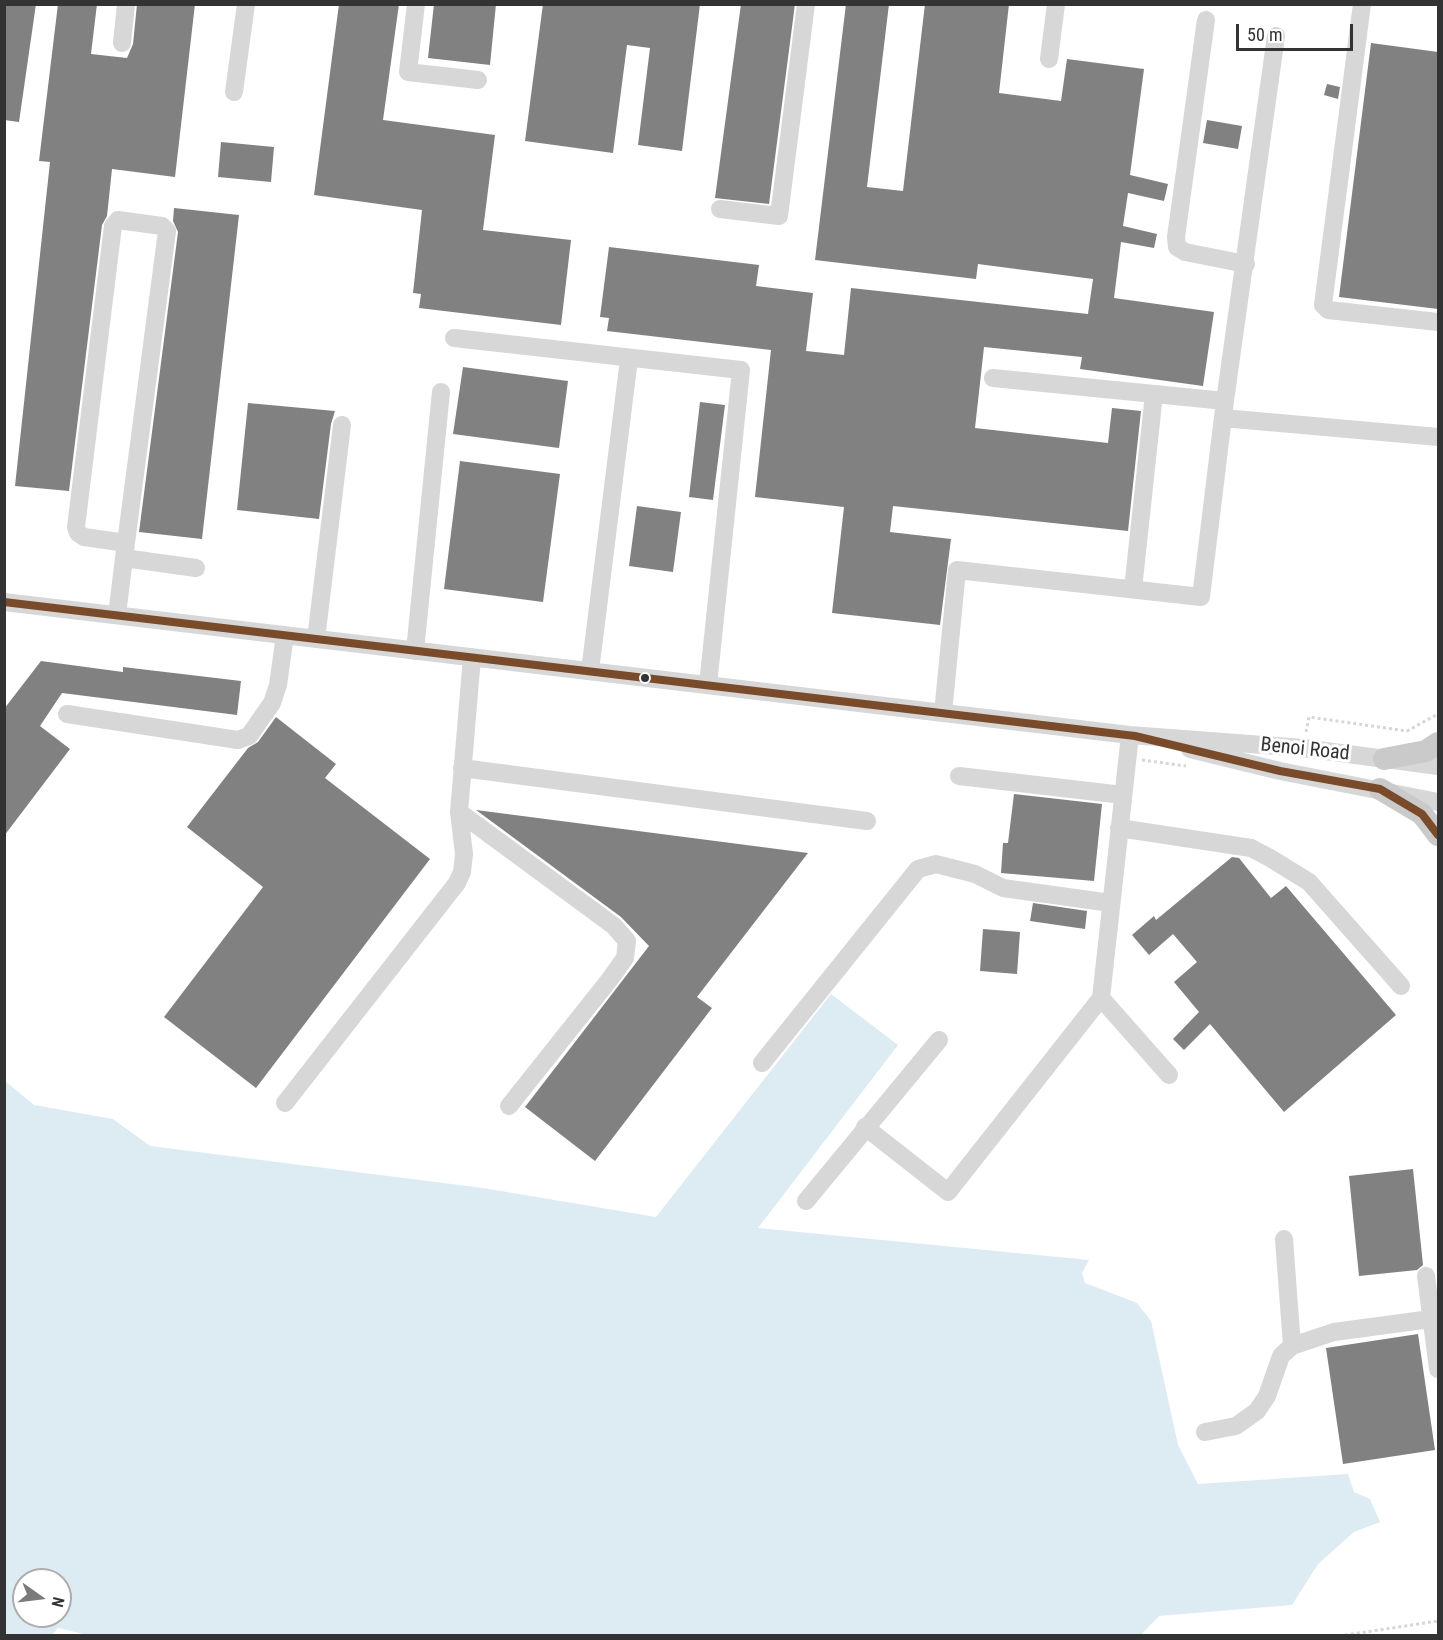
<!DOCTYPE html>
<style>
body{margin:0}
#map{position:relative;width:1443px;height:1640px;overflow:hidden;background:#fff;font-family:"Roboto Condensed",sans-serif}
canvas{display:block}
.frame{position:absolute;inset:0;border:6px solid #333;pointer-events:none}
.north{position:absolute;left:12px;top:1568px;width:60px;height:60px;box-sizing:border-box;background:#fff;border:2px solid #adadad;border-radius:50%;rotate:104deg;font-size:16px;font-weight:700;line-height:24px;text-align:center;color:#333}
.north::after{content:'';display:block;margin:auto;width:21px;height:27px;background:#7a7a7a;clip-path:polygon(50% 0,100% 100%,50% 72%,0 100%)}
.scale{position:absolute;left:1236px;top:24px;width:117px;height:27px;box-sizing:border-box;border:3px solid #333;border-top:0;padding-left:8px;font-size:18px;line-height:21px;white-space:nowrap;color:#333;-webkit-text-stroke:4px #fff;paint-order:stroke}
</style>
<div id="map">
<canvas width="1443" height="1640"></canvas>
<div class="frame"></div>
<div class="north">N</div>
<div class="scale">50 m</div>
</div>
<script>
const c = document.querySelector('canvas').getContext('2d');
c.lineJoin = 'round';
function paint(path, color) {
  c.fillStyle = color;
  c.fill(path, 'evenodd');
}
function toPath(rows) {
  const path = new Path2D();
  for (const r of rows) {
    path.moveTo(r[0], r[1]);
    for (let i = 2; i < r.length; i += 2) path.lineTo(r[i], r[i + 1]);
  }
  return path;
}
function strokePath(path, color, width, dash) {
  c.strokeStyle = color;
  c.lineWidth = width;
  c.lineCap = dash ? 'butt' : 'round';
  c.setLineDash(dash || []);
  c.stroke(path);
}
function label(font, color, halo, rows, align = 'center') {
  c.font = font + ' "Roboto Condensed",sans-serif';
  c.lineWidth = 6;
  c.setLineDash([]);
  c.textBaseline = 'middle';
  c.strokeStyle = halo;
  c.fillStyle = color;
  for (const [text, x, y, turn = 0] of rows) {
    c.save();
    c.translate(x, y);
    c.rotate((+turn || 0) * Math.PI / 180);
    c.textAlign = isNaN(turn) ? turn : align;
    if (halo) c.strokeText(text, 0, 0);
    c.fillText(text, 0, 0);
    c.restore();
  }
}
const water = toPath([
 [831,994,898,1045,758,1228,1089,1260,1082,1273,1085,1283,1137,1303,1151,1321,1178,1445,1198,1484,1348,1474,1354,1492,1370,1499,1380,1522,1354,1532,1318,1564,1292,1605,1159,1616,1140,1636,92,1636,58,1628,52,1635,5,1635,5,1081,34,1105,113,1119,150,1146,483,1188,656,1217],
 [24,1580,60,1580,60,1616,24,1616]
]);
const building = toPath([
 [4,4,36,4,19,122,4,120],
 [58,4,97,4,91,54,127,58,133,44,137,4,195,4,175,177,112,169,107,216,102,225,69,491,15,486,50,162,39,161],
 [339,4,399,4,383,120,495,135,483,230,571,240,561,325,419,308,421,294,413,293,422,210,314,195],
 [434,4,496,4,490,65,428,58],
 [543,4,700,4,682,151,638,145,650,48,627,45,613,153,525,141],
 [741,4,795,4,769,204,715,198],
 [846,4,889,4,867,187,903,191,925,4,1009,4,999,93,1061,101,1067,59,1144,69,1130,175,1168,184,1164,201,1128,193,1123,226,1157,234,1154,248,1121,242,1114,298,1214,312,1203,386,1080,369,1082,357,984,347,975,428,1108,443,1112,408,1141,411,1128,531,893,506,890,532,951,539,940,625,832,613,844,507,755,497,771,350,607,331,609,318,600,317,609,247,759,265,756,286,813,293,806,351,844,355,851,288,1088,314,1093,279,978,264,976,279,815,260],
 [1371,43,1438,52,1438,309,1339,297],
 [1327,84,1340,87,1338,99,1324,95],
 [1207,120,1242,126,1238,149,1203,143],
 [221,142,274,147,271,182,218,177],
 [174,208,239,215,202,539,139,532,178,232,173,221],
 [463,367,568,381,559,448,453,434],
 [700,402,725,405,713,500,689,497],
 [248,403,335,411,331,424,319,519,237,510],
 [460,461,560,474,543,602,444,589],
 [637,506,681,512,673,572,629,566],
 [41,661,123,672,123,667,241,681,237,715,62,693,40,726,70,749,4,836,4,709],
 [276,717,336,764,325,778,430,859,256,1088,164,1017,263,887,187,827,248,748,258,742],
 [1014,794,1102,804,1094,881,1001,873,1003,843,1008,843],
 [476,810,808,853,697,997,712,1008,595,1161,525,1107,649,946,621,917],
 [1232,857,1239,858,1271,898,1286,886,1396,1015,1284,1112,1210,1024,1184,1050,1173,1039,1199,1012,1174,982,1197,962,1173,934,1149,955,1132,935,1154,916,1156,920],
 [1033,903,1087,911,1085,929,1030,921],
 [983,929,1020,932,1017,974,980,971],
 [1413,1169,1423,1265,1417,1270,1359,1276,1349,1176],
 [1418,1334,1435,1450,1343,1464,1326,1348]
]);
const path = toPath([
 [1306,732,1309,717,1407,731,1438,714],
 [1142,760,1186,766],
 [1339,1636,1438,1621]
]);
const minor = toPath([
 [416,4,408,72,478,80],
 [1362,4,1323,305,1328,310,1438,322],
 [1206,20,1176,237,1177,247,1185,252,1246,264],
 [122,43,126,4],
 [1049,59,1056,4],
 [234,92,246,4],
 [720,209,779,216,806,4],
 [454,338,741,370,708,685],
 [993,378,1225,401],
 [1223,418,1438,437],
 [124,558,196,568],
 [1133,589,1154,394],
 [4,602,1130,735,1303,748,1438,766],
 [117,615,124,558,167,231,162,226,118,220,113,226,76,527,78,533,84,537,126,543],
 [316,639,342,425],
 [415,651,441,392],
 [590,671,629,359],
 [943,713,957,570,1201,597,1225,401,1276,36],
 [67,714,238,740,249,736,272,703,278,685,285,635],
 [1190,749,1280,771,1438,802],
 [462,768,867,821],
 [959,776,1123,795],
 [459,812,614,926,627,941,625,958,610,979,509,1106],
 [1119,828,1251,848,1270,858,1309,882,1401,986],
 [1101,998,1169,1075],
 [762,1063,918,869,936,864,975,874,1003,888,1111,903],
 [285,1103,457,883,462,872,464,854,459,812,472,657],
 [865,1127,948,1192,1101,998,1130,735],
 [806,1201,939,1040],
 [1284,1239,1292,1346],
 [1426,1276,1438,1369],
 [1205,1432,1236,1426,1257,1411,1267,1396,1281,1356,1292,1346,1334,1332,1438,1318]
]);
const major = toPath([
 [1384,759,1426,751,1438,743],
 [1380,789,1422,814,1438,835]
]);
const bus1 = toPath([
 [4,602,1135,736,1280,771,1380,789,1422,814,1438,835]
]);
const markers = [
 [645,678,5,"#333"]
];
const streetNames = [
 ["Benoi Road",1305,750,6]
];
paint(water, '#ddebf3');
paint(building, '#818181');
strokePath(path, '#d6d6d6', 3, [3, 3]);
strokePath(minor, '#d7d7d7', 18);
strokePath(major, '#cacaca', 22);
strokePath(bus1, '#7a4b2a', 8);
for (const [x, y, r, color] of markers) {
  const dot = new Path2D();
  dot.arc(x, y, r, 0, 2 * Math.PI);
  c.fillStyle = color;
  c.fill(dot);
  strokePath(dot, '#fff', 2);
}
label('20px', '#333', '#fff', streetNames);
</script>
